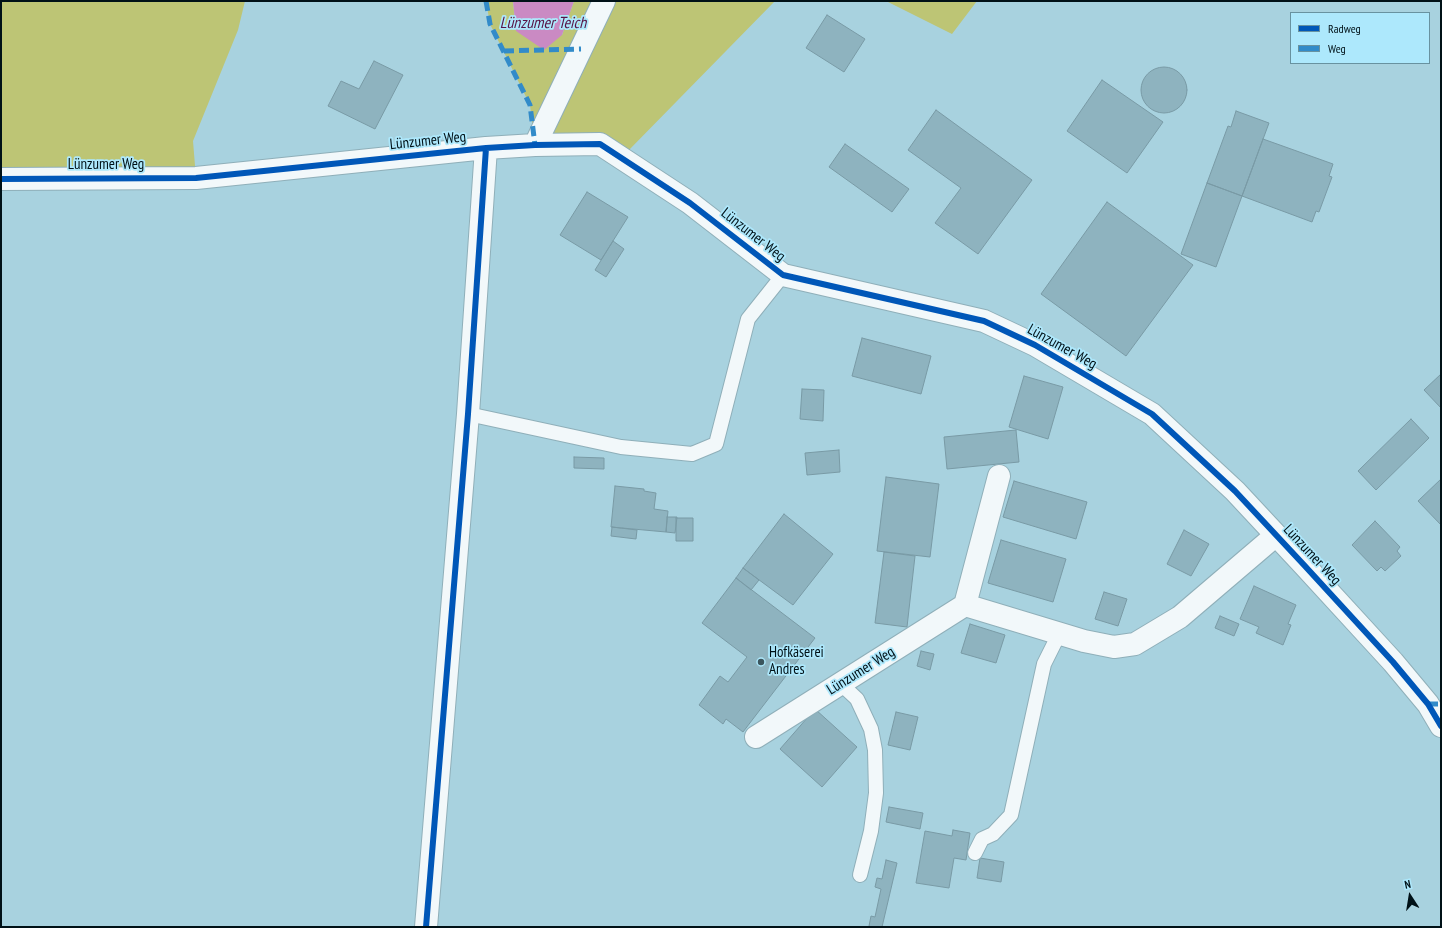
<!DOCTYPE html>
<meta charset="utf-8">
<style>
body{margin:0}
#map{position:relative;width:1442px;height:928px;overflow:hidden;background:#a8d2df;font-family:"PT Sans Narrow",sans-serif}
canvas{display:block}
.frame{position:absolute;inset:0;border:2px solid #001117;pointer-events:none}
.legend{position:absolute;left:1290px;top:12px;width:140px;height:52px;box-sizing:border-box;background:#ade8fc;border:1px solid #6892a0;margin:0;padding:5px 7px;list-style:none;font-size:12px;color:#001117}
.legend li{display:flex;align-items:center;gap:8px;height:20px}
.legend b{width:20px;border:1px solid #6892a0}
.north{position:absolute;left:1390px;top:876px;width:40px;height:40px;-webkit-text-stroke:3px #ade8fc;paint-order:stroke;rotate:348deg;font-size:11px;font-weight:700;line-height:16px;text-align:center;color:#001117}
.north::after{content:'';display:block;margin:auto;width:14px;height:18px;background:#001117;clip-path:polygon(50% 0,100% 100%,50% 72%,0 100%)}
</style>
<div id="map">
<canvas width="1442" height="928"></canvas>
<div class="frame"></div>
<ul class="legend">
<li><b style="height:5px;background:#0057b8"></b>Radweg</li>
<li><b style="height:5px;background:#328bc9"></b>Weg</li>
</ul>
<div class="north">N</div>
</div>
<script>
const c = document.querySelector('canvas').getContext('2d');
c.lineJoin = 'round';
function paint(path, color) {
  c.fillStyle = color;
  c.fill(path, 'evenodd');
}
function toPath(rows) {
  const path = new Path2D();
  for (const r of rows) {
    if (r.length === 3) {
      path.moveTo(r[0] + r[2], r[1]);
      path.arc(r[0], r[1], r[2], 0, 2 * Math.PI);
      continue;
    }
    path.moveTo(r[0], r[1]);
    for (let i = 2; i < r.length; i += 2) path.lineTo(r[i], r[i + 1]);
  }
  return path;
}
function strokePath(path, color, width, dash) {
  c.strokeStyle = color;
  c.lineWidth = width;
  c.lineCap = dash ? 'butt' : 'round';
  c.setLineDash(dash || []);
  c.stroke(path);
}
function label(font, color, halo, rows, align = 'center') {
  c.font = font + ' "PT Sans Narrow",sans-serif';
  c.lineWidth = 3.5;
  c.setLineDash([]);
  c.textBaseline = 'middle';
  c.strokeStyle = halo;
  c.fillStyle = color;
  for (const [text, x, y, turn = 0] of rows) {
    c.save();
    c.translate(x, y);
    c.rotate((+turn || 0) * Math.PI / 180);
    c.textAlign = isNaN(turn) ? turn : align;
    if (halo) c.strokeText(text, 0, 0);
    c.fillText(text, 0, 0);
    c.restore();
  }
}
const green = toPath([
 [1,1,245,1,238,30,193,141,196,178,1,179],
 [486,1,513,1,516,31,562,35,574,1,775,1,628,151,535,145,530,105,490,24],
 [886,1,977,1,952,34]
]);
const water = toPath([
 [513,1,574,1,562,35,544,50,516,31]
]);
const building = toPath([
 [827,15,865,39,844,72,806,48,827,15],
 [374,61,403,75,375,129,328,106,341,81,359,89,374,61],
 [1164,90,23],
 [1102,80,1163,122,1127,173,1067,131,1102,80],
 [936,110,1032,180,978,254,935,223,961,188,908,150,936,110],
 [1236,111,1269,123,1242,196,1207,183,1228,126,1231,127,1236,111],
 [1263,139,1333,164,1329,176,1332,177,1319,212,1316,211,1312,222,1242,196,1263,139],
 [845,144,909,189,892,212,829,167,845,144],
 [1207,183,1242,196,1216,267,1181,254,1207,183],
 [587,192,628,217,601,260,560,235,587,192],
 [1107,202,1193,265,1126,356,1041,294,1107,202],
 [613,241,624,249,606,277,595,270,613,241],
 [862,338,931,356,921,394,852,376,862,338],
 [1441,374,1441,408,1424,390,1441,374],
 [1024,376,1063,387,1048,439,1009,427,1024,376],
 [802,389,824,390,823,421,800,419,802,389],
 [1411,419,1429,438,1376,490,1358,471,1411,419],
 [1016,430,1019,462,947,469,944,437,1016,430],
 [839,450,840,472,807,475,805,453,839,450],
 [574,457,604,458,604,469,574,468,574,457],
 [886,477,939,484,930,557,877,551,886,477],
 [1441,479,1441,525,1418,501,1441,479],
 [1014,481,1087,502,1076,539,1003,517,1014,481],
 [615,486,644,489,644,491,656,493,654,509,668,511,666,532,611,527,615,486],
 [784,514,833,554,793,605,743,568,784,514],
 [667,517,677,517,675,533,666,532,667,517],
 [676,518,693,518,693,541,676,541,676,518],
 [1375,521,1400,547,1397,551,1401,556,1385,571,1381,567,1377,571,1352,545,1375,521],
 [612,527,637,530,636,539,611,536,612,527],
 [1184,530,1209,544,1191,576,1167,564,1184,530],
 [1001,540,1066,559,1053,602,988,583,1001,540],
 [884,552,915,556,907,627,875,623,884,552],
 [743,568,759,580,751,590,736,578,743,568],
 [736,578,815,638,743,732,726,719,723,724,699,705,720,676,728,682,747,657,702,623,736,578],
 [1254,586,1296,605,1288,624,1291,625,1283,645,1256,633,1259,627,1240,619,1254,586],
 [1104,592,1127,599,1118,626,1095,619,1104,592],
 [1220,616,1239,624,1234,636,1215,628,1220,616],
 [970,624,1005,635,996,663,961,653,970,624],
 [921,651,934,654,930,670,917,666,921,651],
 [815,709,857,747,822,787,780,749,815,709],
 [896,712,918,717,910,750,888,745,896,712],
 [889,807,923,813,920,829,886,822,889,807],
 [953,830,970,833,966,860,954,858,949,888,916,883,925,831,952,836,953,830],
 [980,858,1004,862,1001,882,977,878,980,858],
 [886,860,897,863,882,927,872,927,869,926,871,916,875,917,881,889,875,887,877,878,882,879,886,860]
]);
const lane = toPath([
 [468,414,621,447,692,454,716,444,748,319,783,275],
 [841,684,857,699,871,729,875,750,876,793,871,831,860,875],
 [975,853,982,839,993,834,1011,815,1044,664,1059,634]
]);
const street = toPath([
 [535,145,604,1],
 [1,179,196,178,486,148,535,145,600,144,690,203,783,275,984,321,1035,345,1152,414,1235,491,1304,565,1393,662,1428,704,1441,726],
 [965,605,999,476],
 [756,737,965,605,1084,641,1114,647,1135,644,1180,617,1275,536],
 [426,927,468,414,486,148]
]);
const quiet = toPath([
 [486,1,490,24,530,105,535,145],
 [504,51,581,49],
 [1428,704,1441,704]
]);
const cycleway = toPath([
 [1,179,196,178,486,148,535,145,600,144,690,203,783,275,984,321,1035,345,1152,414,1235,491,1304,565,1393,662,1428,704,1441,726],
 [426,927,468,414,486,148]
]);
const markers = [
 [761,662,4,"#3b555d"]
];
const streetNames = [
 ["Lünzumer Weg",428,141,-6],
 ["Lünzumer Weg",106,165],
 ["Lünzumer Weg",753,235,38],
 ["Lünzumer Weg",1062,347,29],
 ["Lünzumer Weg",1312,555,47],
 ["Lünzumer Weg",861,671,-32]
];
const poiNames = [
 ["Hofkäserei",769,653],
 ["Andres",769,670]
];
const waterNames = [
 ["Lünzumer Teich",543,23]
];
paint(green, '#bdc575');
paint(water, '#ca8ac3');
paint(building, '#8eb3bf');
strokePath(building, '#799aa5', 1);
strokePath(lane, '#8fafb9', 16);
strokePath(street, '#8fafb9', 24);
strokePath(lane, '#f2f8fa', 14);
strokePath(street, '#f2f8fa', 22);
strokePath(quiet, '#328bc9', 5, [10, 5]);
strokePath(cycleway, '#0057b8', 6);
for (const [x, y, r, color] of markers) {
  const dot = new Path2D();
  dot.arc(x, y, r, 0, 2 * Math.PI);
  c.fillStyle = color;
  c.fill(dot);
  strokePath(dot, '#ade8fc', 1.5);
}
label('15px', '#001117', '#ade8fc', streetNames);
label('15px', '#001117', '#ade8fc', poiNames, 'left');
label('italic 16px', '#581345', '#ade8fc', waterNames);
</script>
